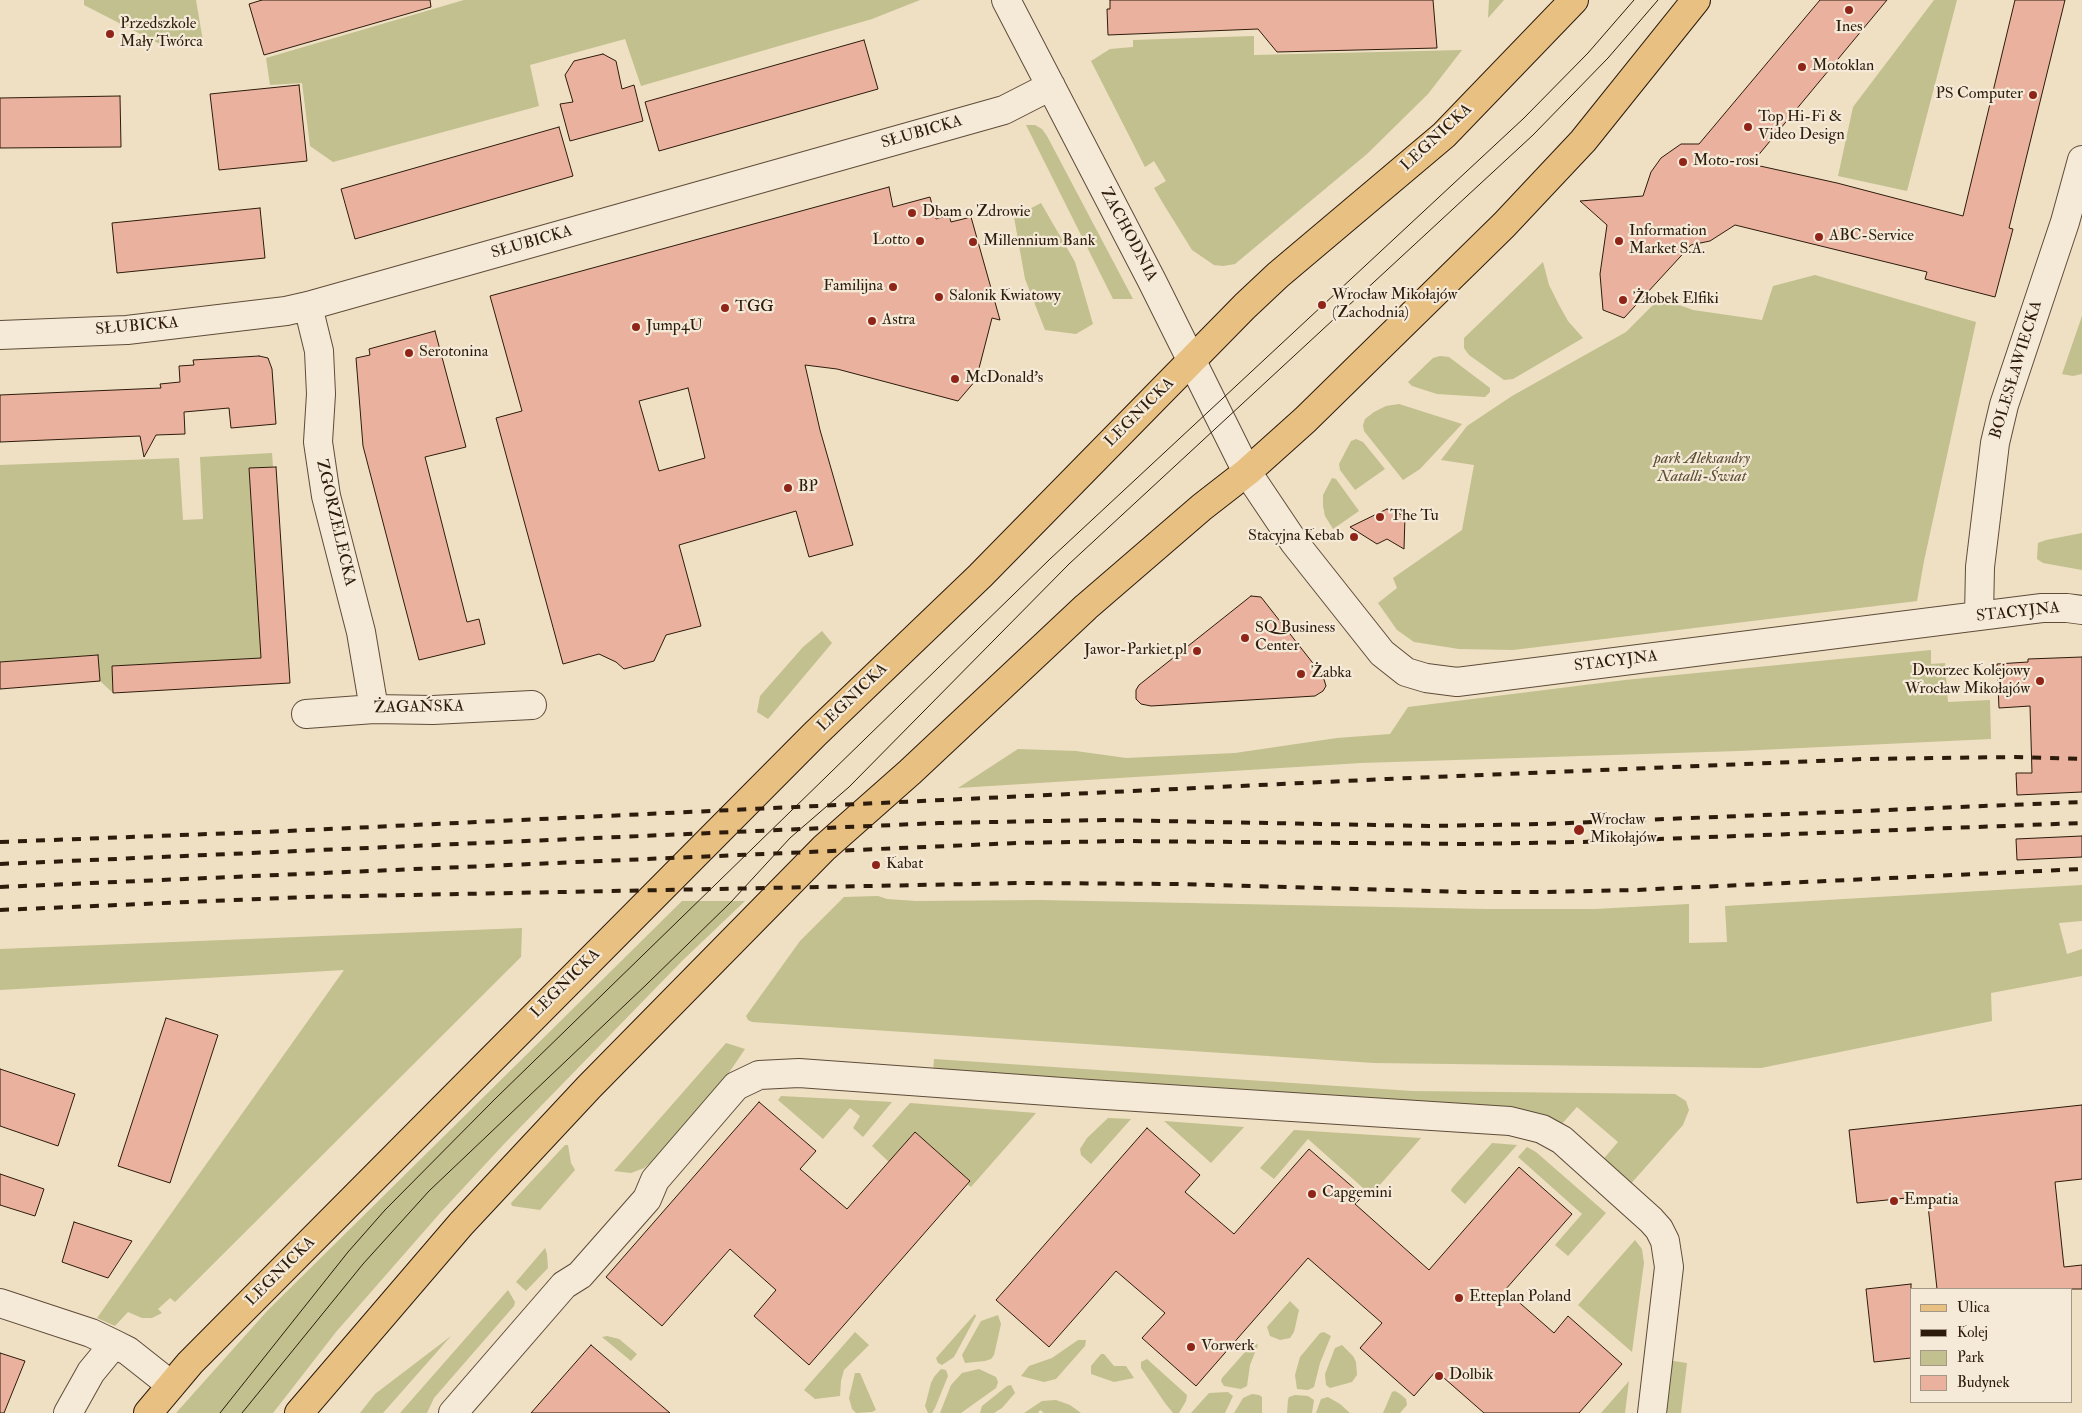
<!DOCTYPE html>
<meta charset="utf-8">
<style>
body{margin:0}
#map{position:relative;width:2082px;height:1413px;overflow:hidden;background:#efdfc3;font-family:"IM FELL Double Pica",serif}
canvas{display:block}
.legend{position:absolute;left:1910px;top:1288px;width:162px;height:115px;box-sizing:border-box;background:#f5ead8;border:1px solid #a59786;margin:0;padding:6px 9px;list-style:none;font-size:15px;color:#2d1b0b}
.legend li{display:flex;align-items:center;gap:10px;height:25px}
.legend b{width:25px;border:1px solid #a59786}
</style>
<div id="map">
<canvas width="2082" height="1413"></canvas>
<ul class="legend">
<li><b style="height:6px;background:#e8c082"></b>Ulica</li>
<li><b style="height:6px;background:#2d1b0b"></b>Kolej</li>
<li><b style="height:14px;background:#c1c08e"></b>Park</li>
<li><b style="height:14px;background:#eab29e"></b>Budynek</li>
</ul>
</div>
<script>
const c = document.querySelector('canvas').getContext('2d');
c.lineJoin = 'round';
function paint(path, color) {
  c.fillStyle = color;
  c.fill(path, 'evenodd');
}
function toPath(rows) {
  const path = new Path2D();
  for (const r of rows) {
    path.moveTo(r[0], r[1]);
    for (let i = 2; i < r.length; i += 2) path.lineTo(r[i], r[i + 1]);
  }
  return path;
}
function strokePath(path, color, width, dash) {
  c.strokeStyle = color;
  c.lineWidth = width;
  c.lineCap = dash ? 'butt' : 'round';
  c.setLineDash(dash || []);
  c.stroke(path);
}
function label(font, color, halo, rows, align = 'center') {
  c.font = font + ' "IM FELL Double Pica",serif';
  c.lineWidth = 4.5;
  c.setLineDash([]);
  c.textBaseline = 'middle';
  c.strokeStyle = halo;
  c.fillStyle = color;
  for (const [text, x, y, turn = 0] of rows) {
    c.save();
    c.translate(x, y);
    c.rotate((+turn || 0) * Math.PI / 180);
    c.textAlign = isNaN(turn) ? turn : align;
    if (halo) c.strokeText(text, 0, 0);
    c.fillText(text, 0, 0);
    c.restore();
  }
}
const green = toPath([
 [84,0,196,0,204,47,160,44,84,5],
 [464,0,920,0,872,19,641,86,625,39,530,65,539,106,333,162,310,146,302,83,270,85,266,58],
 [1489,0,1504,0,1488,18],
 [1934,0,1957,0,1907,191,1838,176,1853,107],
 [1254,36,1254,55,1462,50,1428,94,1367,154,1235,264,1223,266,1214,265,1192,250,1164,205,1154,188,1166,181,1154,161,1145,167,1091,61,1110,49,1133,47,1133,40],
 [1026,125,1035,125,1042,129,1047,136,1133,299,1113,299],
 [1041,203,1075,262,1093,324,1076,334,1045,330,1025,279,1014,217],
 [1543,262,1549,285,1559,305,1568,321,1583,338,1513,379,1504,380,1469,355,1464,348,1464,338],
 [1815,275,1976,322,1924,561,1917,601,1513,650,1459,649,1414,642,1397,630,1378,603,1397,588,1393,578,1462,530,1474,465,1441,460,1467,426,1512,396,1626,332,1660,298,1693,310,1762,320,1773,286],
 [2082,316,2082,374,2073,376,2062,374],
 [1440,356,1449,357,1490,388,1490,392,1485,397,1437,394,1412,386,1408,382,1433,358],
 [1399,404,1462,424,1420,469,1403,480,1364,431,1363,425,1365,419,1374,412,1386,406],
 [1356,439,1363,442,1385,469,1355,490,1340,470,1339,464,1351,441],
 [272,453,273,467,249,469,262,658,112,666,113,693,100,681,98,655,0,662,0,465,179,458,183,520,203,519,200,457],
 [1332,478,1336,479,1359,511,1333,529,1325,516,1323,506,1323,495],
 [2082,533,2082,570,2043,563,2037,559,2038,543,2046,540],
 [822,631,832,643,768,719,757,712,760,696,803,647],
 [1931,650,1931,664,1945,663,1948,702,1990,700,1991,739,1738,751,1361,763,958,788,1018,749,1076,751,1126,758,1235,753,1337,738,1390,734,1408,707,1625,680],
 [2082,885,2082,921,2059,923,2067,954,2082,949,2082,976,1991,993,1992,1021,1761,1068,1374,1063,752,1022,748,1020,746,1016,800,941,844,897,878,896,887,899,916,901,1041,900,1486,909,1595,909,1689,904,1689,943,1727,942,1725,906],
 [682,901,745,901,683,960,505,1143,441,1212,336,1332,273,1413,176,1413,268,1310],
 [522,928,521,957,175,1302,170,1298,158,1309,162,1313,152,1318,142,1318,128,1312,115,1326,97,1318,344,970,0,990,0,949],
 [726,1043,745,1049,722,1083,655,1159,644,1168,631,1173,614,1171],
 [934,1059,1412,1091,1675,1094,1686,1101,1689,1110,1683,1125,1628,1187,1600,1163,1618,1142,1577,1107,1560,1126,1546,1117,1530,1112,1518,1110,933,1072],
 [781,1096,856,1100,892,1102,863,1137,853,1128,860,1116,850,1108,823,1139,778,1100],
 [910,1103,1036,1113,971,1187,968,1185,970,1181,915,1132,889,1162,872,1146],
 [1108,1118,1131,1119,1091,1164,1081,1155,1080,1149,1087,1138],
 [1164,1121,1244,1127,1211,1163],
 [1294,1130,1421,1138,1371,1195,1308,1139,1274,1179,1260,1168],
 [1492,1143,1517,1145,1465,1204,1451,1191,1452,1188],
 [565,1145,568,1145,571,1163,575,1170,540,1210,512,1206,511,1203],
 [1527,1147,1536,1152,1606,1213,1568,1256,1555,1245,1582,1214,1518,1157],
 [1635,1240,1642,1249,1644,1263,1632,1352,1578,1305],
 [545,1248,547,1254,548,1268,526,1291,516,1282],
 [508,1290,515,1302,514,1306,434,1398,427,1413,400,1413],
 [1290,1301,1299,1310,1294,1332,1290,1338,1280,1340,1270,1336,1267,1327],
 [975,1314,976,1316,954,1357,942,1365,938,1363,936,1358],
 [998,1315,1001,1324,994,1355,991,1359,985,1361,965,1363,962,1355,981,1321],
 [855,1332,869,1345,844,1370,841,1381,840,1396,815,1399,804,1390],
 [1324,1332,1331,1336,1320,1363,1314,1387,1308,1390,1297,1389,1295,1375,1300,1357,1320,1333],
 [451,1336,383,1413,360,1413,375,1394],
 [607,1336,619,1339,637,1354,631,1361,602,1337],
 [1078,1340,1086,1340,1085,1346,1056,1379,1044,1382,1021,1376,1029,1366,1052,1358],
 [1254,1342,1258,1345,1250,1365,1247,1386,1241,1389,1224,1386,1221,1381,1222,1378],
 [1342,1345,1353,1356,1356,1362,1357,1375,1352,1382,1330,1388,1326,1385,1325,1374,1335,1348],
 [1101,1354,1104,1354,1114,1366,1126,1366,1134,1378,1114,1382,1091,1374,1091,1366],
 [1147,1359,1187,1395,1186,1401,1179,1413,1173,1413,1165,1403,1141,1368,1141,1362],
 [1667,1360,1687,1363,1681,1413,1660,1413],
 [941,1369,946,1370,948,1376,935,1408,932,1413,928,1413,925,1406,931,1383,934,1377],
 [979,1369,996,1377,998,1382,996,1388,961,1413,940,1413,951,1385,962,1373],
 [855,1373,860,1373,876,1410,872,1412,856,1413,852,1409,849,1398],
 [1629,1381,1625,1413,1601,1413],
 [1011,1385,1015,1393,1002,1408,994,1413,980,1413,982,1406,1007,1386],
 [1228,1392,1233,1396,1225,1413,1191,1413,1209,1393],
 [1392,1392,1395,1391,1400,1394,1406,1399,1407,1405,1400,1413,1383,1413],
 [1252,1394,1259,1395,1262,1397,1262,1413,1234,1413,1243,1398],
 [1295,1395,1308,1396,1314,1400,1312,1413,1287,1413,1288,1400,1289,1397],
 [1328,1397,1340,1404,1350,1413,1316,1413,1321,1399],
 [1056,1400,1070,1405,1081,1413,1044,1413,1040,1410,1038,1413,1024,1413,1042,1401]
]);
const building = toPath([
 [262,0,430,0,431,7,264,55,249,4,262,0],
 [1110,0,1433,0,1437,48,1277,52,1258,29,1108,35,1107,9,1110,9,1110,0],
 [1820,0,1887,0,1751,164,1837,183,1963,216,2015,0,2065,0,2009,228,2013,229,1995,297,1925,279,1927,272,1735,225,1710,241,1691,245,1624,318,1603,310,1600,274,1607,225,1580,201,1643,196,1651,172,1661,158,1681,144,1699,144,1820,0],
 [864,40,878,89,659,151,645,102,864,40],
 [603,54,616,61,622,89,634,85,643,121,570,141,560,104,573,102,565,75,574,61,603,54],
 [299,85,307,161,219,170,210,94,299,85],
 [120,96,121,147,0,148,0,98,120,96],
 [559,127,573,176,355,239,341,189,559,127],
 [889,187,893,207,930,197,936,219,949,215,951,222,971,217,1000,320,992,318,976,380,958,401,837,369,805,365,820,430,853,545,809,557,796,511,679,545,701,626,666,635,654,661,624,669,616,662,599,654,563,664,496,418,522,411,490,296,889,187],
 [688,388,705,458,659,471,639,401,688,388],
 [260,208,265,258,117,273,112,223,260,208],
 [435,331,466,447,425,457,467,622,479,619,485,644,419,660,363,446,356,358,370,355,369,349,435,331],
 [259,356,268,358,272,369,276,424,231,428,229,408,184,412,185,434,156,435,144,457,140,436,0,442,0,395,161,388,160,384,180,382,179,366,194,365,193,360,259,356],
 [276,467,290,683,113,693,112,666,261,658,249,468,276,467],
 [1387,509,1405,516,1404,549,1387,539,1377,544,1350,527,1387,509],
 [1251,596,1261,597,1323,676,1326,686,1323,691,1315,696,1151,706,1141,704,1136,699,1136,690,1139,685,1251,596],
 [98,655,100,681,0,689,0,662,98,655],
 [2082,657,2082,792,2017,795,2016,773,2032,773,2030,706,1999,708,1997,664,2028,662,2028,659,2082,657],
 [2082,836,2082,857,2017,860,2016,839,2082,836],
 [166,1018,218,1035,170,1183,118,1166,166,1018],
 [0,1069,75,1094,58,1146,0,1126,0,1069],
 [759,1102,816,1151,800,1169,847,1209,915,1132,970,1181,809,1365,754,1316,776,1290,730,1249,662,1326,606,1277,759,1102],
 [2082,1105,2082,1179,2055,1182,2064,1267,2082,1265,2082,1289,1937,1289,1927,1196,1857,1203,1849,1130,2082,1105],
 [1147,1128,1200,1175,1185,1192,1234,1234,1309,1149,1363,1196,1355,1204,1429,1270,1519,1167,1572,1214,1505,1290,1554,1333,1568,1316,1622,1364,1579,1413,1484,1413,1436,1371,1414,1396,1360,1348,1382,1323,1308,1258,1196,1386,1142,1338,1165,1313,1116,1271,1049,1347,996,1300,1147,1128],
 [0,1174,44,1189,35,1216,0,1205,0,1174],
 [74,1222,132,1241,108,1278,62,1262,74,1222],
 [1911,1284,1911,1358,1874,1362,1866,1289,1911,1284],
 [591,1345,670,1413,531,1413,591,1345],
 [0,1353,25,1361,4,1413,0,1413,0,1353]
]);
const minor = toPath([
 [1006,0,1152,281,1247,472,1294,542,1382,653,1406,672,1426,678,1457,682,2042,608,2067,608,2082,610],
 [308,306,319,351,321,394,318,442,326,496,361,632,374,709],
 [0,335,127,330,286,311,308,306,1004,110,1051,86],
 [1979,616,1980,567,1995,443,2004,405,2065,222,2082,160],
 [306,714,374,709,433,710,532,705],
 [0,1303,91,1333,114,1344,128,1351,171,1385],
 [68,1413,91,1372,114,1344],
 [453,1413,564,1285,580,1275,647,1199,655,1180,736,1086,759,1075,799,1073,1090,1094,1510,1121,1542,1129,1562,1140,1651,1220,1659,1229,1665,1241,1669,1267,1652,1413]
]);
const major = toPath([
 [148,1413,190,1363,815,734,980,576,1245,306,1278,275,1444,135,1574,0],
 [299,1413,461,1224,589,1087,824,848,910,772,1086,607,1202,507,1247,472,1305,420,1504,225,1583,141,1696,0]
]);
const tram = toPath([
 [220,1413,348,1252,385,1210,495,1099,1050,559,1524,118,1588,53,1634,0],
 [242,1413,363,1264,429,1191,647,984,731,902,790,838,849,787,1069,564,1533,135,1608,58,1658,0]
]);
const rail = toPath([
 [0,842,287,831,1387,779,1864,759,2015,757,2082,759],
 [0,864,939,823,1104,820,1429,826,1544,824,2082,802],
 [0,887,1017,843,1124,841,1468,844,1580,842,2082,823],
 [0,910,306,897,1022,883,1178,884,1463,892,1544,892,1635,890,2082,869]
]);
const markers = [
 [1849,10,5,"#8f2418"],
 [110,34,5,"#8f2418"],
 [1802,67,5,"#8f2418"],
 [2033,95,5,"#8f2418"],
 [1748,127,5,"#8f2418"],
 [1683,162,5,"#8f2418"],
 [912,213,5,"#8f2418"],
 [1819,237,5,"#8f2418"],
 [920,241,5,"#8f2418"],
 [1619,241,5,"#8f2418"],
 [973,242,5,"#8f2418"],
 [893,287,5,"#8f2418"],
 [939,297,5,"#8f2418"],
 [1623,300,5,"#8f2418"],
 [1322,305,5,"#8f2418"],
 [725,308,5,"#8f2418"],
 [872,321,5,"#8f2418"],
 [636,327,5,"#8f2418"],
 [409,353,5,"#8f2418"],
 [955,379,5,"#8f2418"],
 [788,488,5,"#8f2418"],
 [1380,517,5,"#8f2418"],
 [1354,537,5,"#8f2418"],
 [1245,638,5,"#8f2418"],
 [1197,651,5,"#8f2418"],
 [1301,674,5,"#8f2418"],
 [2040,681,5,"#8f2418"],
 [1579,830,6,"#8f2418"],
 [876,865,5,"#8f2418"],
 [1312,1194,5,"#8f2418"],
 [1894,1201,5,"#8f2418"],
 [1459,1298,5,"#8f2418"],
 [1191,1347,5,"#8f2418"],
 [1439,1376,5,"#8f2418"]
];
const poiNames = [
 ["Przedszkole",120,25],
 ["Mały Twórca",120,43],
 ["Ines",1849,28,"center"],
 ["Motoklan",1812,67],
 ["PS Computer",2023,95,"right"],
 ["Top Hi-Fi &",1758,118],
 ["Video Design",1758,136],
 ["Moto-rosi",1693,162],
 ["Dbam o Zdrowie",922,213],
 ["Information",1629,232],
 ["Market S.A.",1629,250],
 ["ABC-Service",1829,237],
 ["Lotto",910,241,"right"],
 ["Millennium Bank",983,242],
 ["Familijna",883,287,"right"],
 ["Wrocław Mikołajów",1332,296],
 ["(Zachodnia)",1332,314],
 ["Salonik Kwiatowy",949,297],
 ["Żłobek Elfiki",1633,300],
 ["TGG",735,308],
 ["Astra",882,321],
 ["Jump4U",646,327],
 ["Serotonina",419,353],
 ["McDonald's",965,379],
 ["BP",798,488],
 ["The Tu",1390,517],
 ["Stacyjna Kebab",1344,537,"right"],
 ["SQ Business",1255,629],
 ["Center",1255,647],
 ["Jawor-Parkiet.pl",1187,651,"right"],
 ["Dworzec Kolejowy",2030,672,"right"],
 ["Wrocław Mikołajów",2030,690,"right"],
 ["Żabka",1311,674],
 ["Wrocław",1590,821],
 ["Mikołajów",1590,839],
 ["Kabat",886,865],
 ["Capgemini",1322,1194],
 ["Empatia",1904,1201],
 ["Etteplan Poland",1469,1298],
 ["Vorwerk",1201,1347],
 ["Dolbik",1449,1376]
];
const streetNames = [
 ["SŁUBICKA",922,133,-16],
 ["LEGNICKA",1437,138,-43],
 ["ZACHODNIA",1128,235,62],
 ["SŁUBICKA",532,243,-16],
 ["SŁUBICKA",137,327,-5],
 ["BOLESŁAWIECKA",2017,370,-73],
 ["LEGNICKA",1140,413,-45],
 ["ZGORZELECKA",335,523,77],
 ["STACYJNA",2018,613,-6],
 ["STACYJNA",1616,662,-7],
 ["LEGNICKA",853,698,-44],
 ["ŻAGAŃSKA",419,708,-1],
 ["LEGNICKA",566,984,-45],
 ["LEGNICKA",281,1272,-45]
];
const parkNames = [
 ["park Aleksandry",1702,460],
 ["Natalli-Świat",1702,478]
];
paint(green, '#c1c08e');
paint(building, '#eab29e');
strokePath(building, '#2d1b0b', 1);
strokePath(minor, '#5e4c39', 30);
strokePath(major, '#2d1b0b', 30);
strokePath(minor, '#f5ead8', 28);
strokePath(major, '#e8c082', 28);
strokePath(tram, '#2d1b0b', 1);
strokePath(rail, '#2d1b0b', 4, [9, 9]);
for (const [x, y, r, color] of markers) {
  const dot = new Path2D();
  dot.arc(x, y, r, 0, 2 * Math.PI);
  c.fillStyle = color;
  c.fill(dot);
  strokePath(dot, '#f5ead8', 2);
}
label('16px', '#2d1b0b', '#f5ead8', poiNames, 'left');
label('16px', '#2d1b0b', '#f5ead8', streetNames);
label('italic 16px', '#594d32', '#f5ead8', parkNames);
</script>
